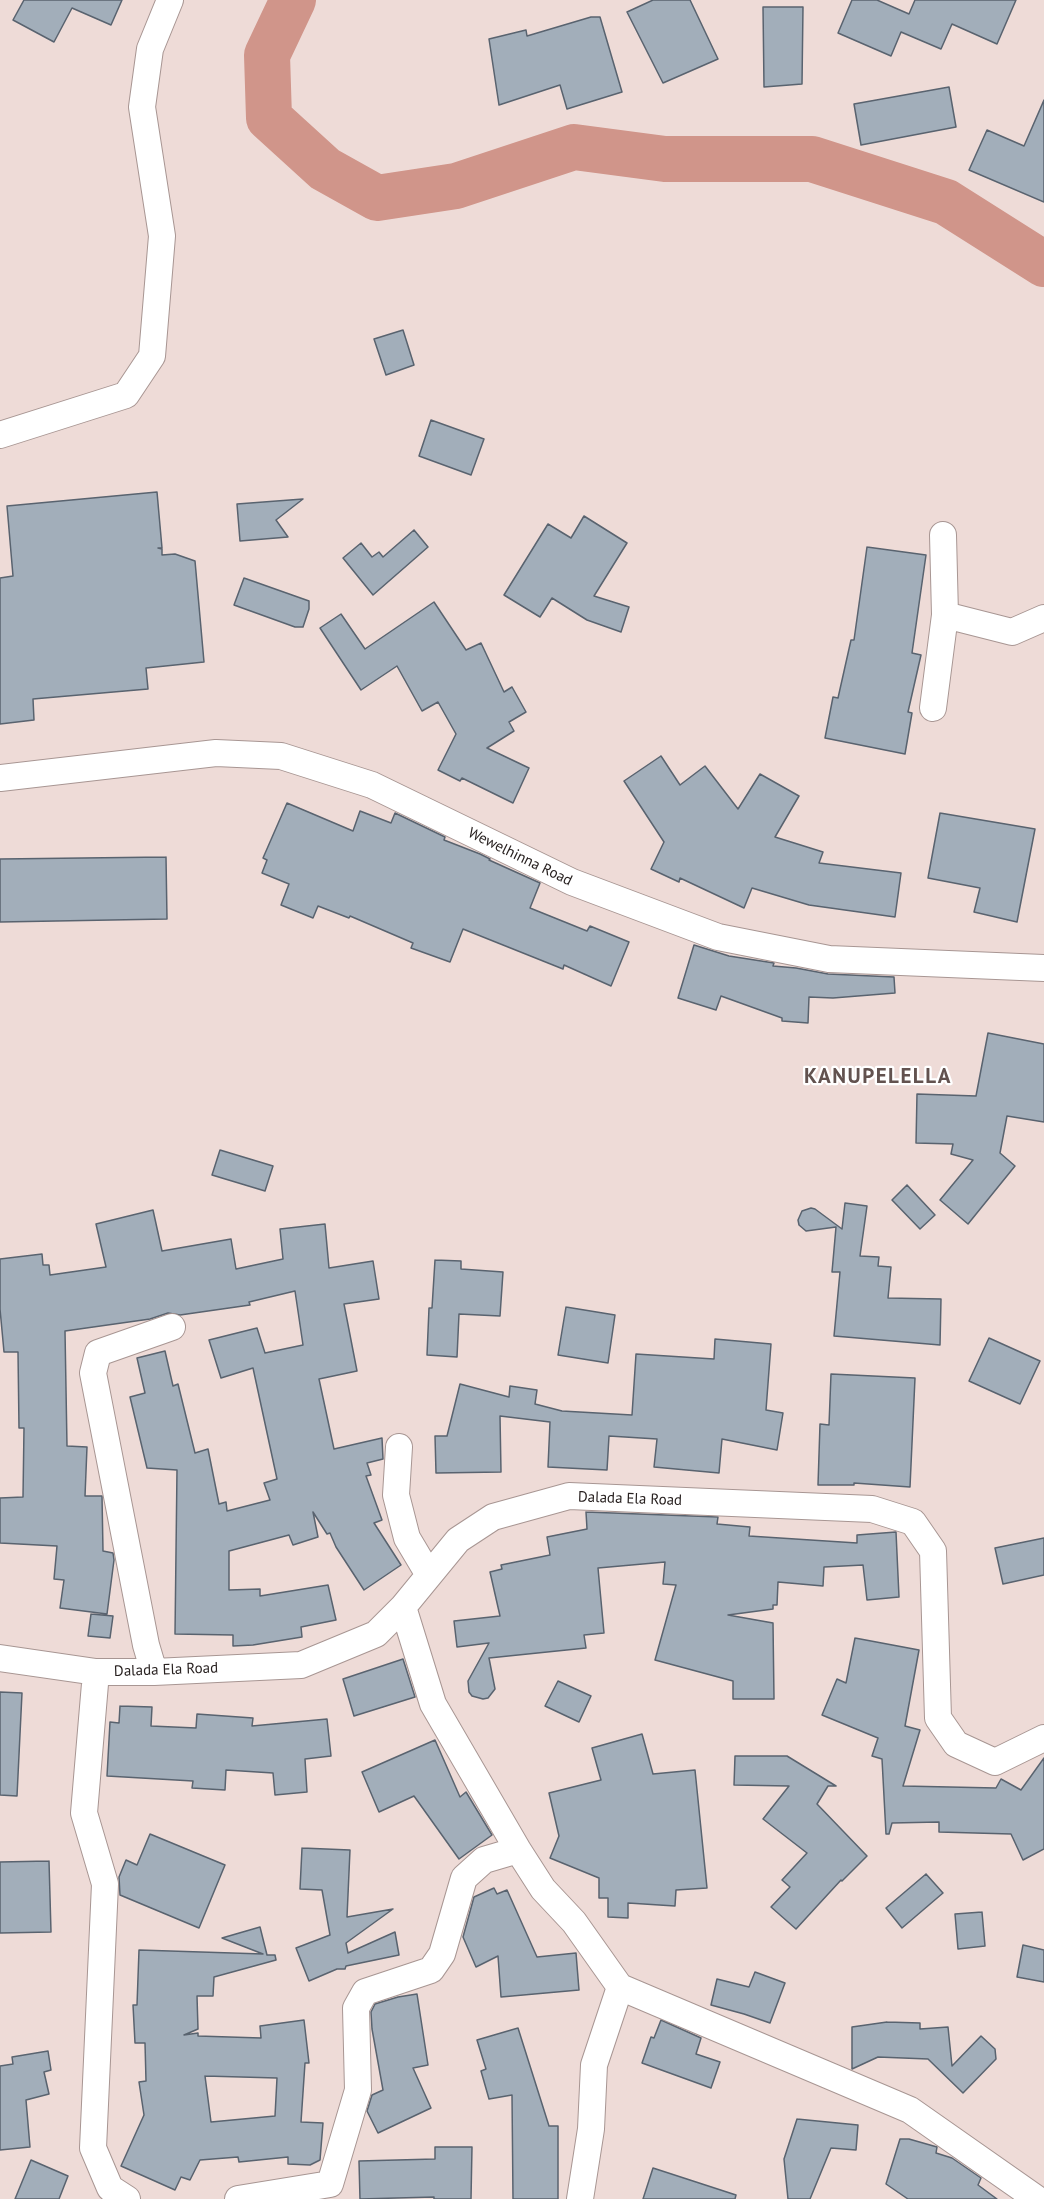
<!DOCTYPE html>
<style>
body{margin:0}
canvas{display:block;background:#eedbd7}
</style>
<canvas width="1044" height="2199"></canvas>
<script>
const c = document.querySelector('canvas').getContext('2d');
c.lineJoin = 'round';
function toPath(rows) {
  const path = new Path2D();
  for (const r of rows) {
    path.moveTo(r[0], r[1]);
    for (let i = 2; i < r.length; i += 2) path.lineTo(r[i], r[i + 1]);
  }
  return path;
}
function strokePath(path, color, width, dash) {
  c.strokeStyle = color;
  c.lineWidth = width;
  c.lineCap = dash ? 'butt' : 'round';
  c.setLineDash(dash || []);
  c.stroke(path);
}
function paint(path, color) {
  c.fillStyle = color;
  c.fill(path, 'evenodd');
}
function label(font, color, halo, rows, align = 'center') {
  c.font = font + ' "PT Sans",sans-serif';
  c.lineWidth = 4.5;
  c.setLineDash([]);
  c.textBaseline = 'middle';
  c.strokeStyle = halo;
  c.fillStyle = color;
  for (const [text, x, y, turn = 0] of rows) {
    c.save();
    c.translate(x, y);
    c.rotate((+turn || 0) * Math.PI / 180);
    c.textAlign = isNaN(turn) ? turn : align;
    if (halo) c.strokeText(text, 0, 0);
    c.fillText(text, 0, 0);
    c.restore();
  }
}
const river = toPath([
 [293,0,267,55,269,118,325,169,377,198,456,186,574,147,665,159,812,159,946,202,1044,264]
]);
const building = toPath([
 [24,0,122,0,111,25,72,8,54,42,13,20,24,0],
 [653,0,690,0,718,59,663,83,627,12,653,0],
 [852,0,877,0,909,14,915,0,1016,0,997,44,952,24,941,49,901,32,891,56,838,33,852,0],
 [763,7,803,7,802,84,764,87,763,7],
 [591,17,600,17,622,92,567,109,560,85,499,105,489,39,526,30,527,36,591,17],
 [949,87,956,127,861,145,854,104,949,87],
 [1044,100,1044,202,969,170,987,130,1024,146,1044,100],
 [403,330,414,365,386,375,374,339,403,330],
 [431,420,484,439,471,475,419,456,431,420],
 [157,492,162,548,158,548,162,549,162,555,175,554,195,561,204,662,146,668,148,689,33,699,34,720,0,724,0,578,13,576,7,506,157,492],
 [303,499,276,520,288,537,240,541,237,504,303,499],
 [584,516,627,543,594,596,629,607,621,632,587,620,552,598,540,617,504,595,548,524,571,538,584,516],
 [414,530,428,547,373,595,343,558,361,543,372,557,379,552,383,557,414,530],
 [867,547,926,555,912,653,921,655,908,712,912,713,905,754,825,738,833,697,838,698,851,640,854,640,867,547],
 [244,578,309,601,309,609,303,627,295,627,234,605,244,578],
 [434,602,466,650,481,643,504,692,512,687,526,712,509,722,514,731,487,748,529,768,513,803,462,778,460,781,438,770,456,734,438,702,422,711,397,666,361,690,320,628,341,614,365,649,434,602],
 [661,756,680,785,705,766,738,809,760,774,799,796,775,837,823,852,819,863,901,873,895,917,809,905,752,888,744,908,680,878,679,882,651,869,664,842,624,781,661,756],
 [287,803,353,831,360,811,391,823,395,813,445,837,444,840,480,854,490,859,489,860,540,883,530,908,587,931,590,926,629,942,611,986,564,965,563,969,463,929,450,962,411,948,413,943,350,916,349,918,318,906,313,918,281,905,289,884,262,873,267,860,263,858,287,803],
 [940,813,1035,829,1017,922,974,912,980,888,928,878,940,813],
 [166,857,167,919,0,922,0,859,166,857],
 [694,945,729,956,774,963,773,966,796,968,828,974,894,977,895,993,833,998,809,997,808,1023,782,1021,782,1018,721,996,716,1010,678,998,694,945],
 [988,1033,1044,1044,1044,1122,1007,1116,1000,1153,1015,1166,968,1224,940,1200,973,1160,951,1154,953,1144,916,1143,917,1094,976,1096,988,1033],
 [220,1150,273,1166,265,1191,212,1175,220,1150],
 [907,1185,935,1215,920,1229,892,1200,907,1185],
 [845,1203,867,1206,860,1256,879,1257,878,1266,891,1267,888,1298,941,1299,940,1345,834,1336,840,1272,832,1272,836,1227,806,1231,799,1225,798,1220,802,1211,811,1208,815,1209,842,1229,845,1203],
 [153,1210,162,1251,231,1239,236,1269,283,1259,280,1229,325,1224,329,1268,373,1261,379,1299,344,1304,357,1371,319,1379,334,1449,382,1438,383,1459,367,1463,371,1475,366,1476,382,1520,374,1523,401,1565,364,1590,336,1547,330,1533,327,1534,313,1512,318,1537,293,1545,289,1535,229,1551,229,1590,260,1589,260,1596,328,1585,336,1620,301,1627,302,1637,253,1645,233,1646,233,1635,175,1634,177,1470,147,1468,130,1397,145,1393,137,1358,165,1351,173,1386,178,1384,195,1453,208,1449,219,1504,226,1502,227,1511,270,1500,264,1483,277,1479,253,1368,221,1378,209,1340,257,1328,265,1353,303,1345,295,1291,249,1302,250,1305,180,1315,168,1313,150,1319,65,1331,67,1446,87,1447,85,1496,102,1496,103,1551,113,1553,114,1560,107,1614,60,1608,64,1580,54,1579,57,1546,0,1543,0,1498,23,1497,24,1428,19,1428,18,1352,4,1352,0,1309,0,1259,42,1254,43,1265,49,1265,50,1275,106,1267,96,1224,153,1210],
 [435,1260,461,1261,461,1269,503,1272,500,1316,459,1314,457,1357,427,1355,429,1308,432,1308,435,1260],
 [566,1307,615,1315,608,1363,558,1355,566,1307],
 [989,1338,1040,1361,1020,1404,969,1381,989,1338],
 [715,1339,771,1344,766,1410,783,1413,777,1450,722,1439,719,1473,654,1467,657,1439,609,1436,607,1470,548,1467,550,1422,500,1416,501,1472,436,1473,435,1436,447,1436,460,1384,509,1397,510,1386,537,1390,535,1404,562,1411,632,1415,636,1354,714,1359,715,1339],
 [831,1374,915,1378,910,1487,854,1483,854,1485,818,1485,820,1424,829,1425,831,1374],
 [586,1512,718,1517,717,1524,750,1527,749,1536,857,1543,857,1535,896,1532,899,1597,867,1600,863,1565,824,1567,823,1586,778,1582,777,1605,773,1605,773,1609,728,1615,773,1623,774,1699,733,1699,733,1681,655,1660,676,1585,663,1584,665,1562,598,1568,604,1633,584,1635,586,1648,489,1658,495,1689,488,1698,483,1699,472,1696,469,1692,468,1681,489,1643,457,1647,454,1621,500,1616,490,1572,502,1569,501,1565,550,1555,547,1537,587,1529,586,1512],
 [1044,1538,1044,1575,1003,1584,995,1548,1044,1538],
 [91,1614,113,1616,110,1638,88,1636,91,1614],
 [855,1638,919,1650,905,1726,920,1730,903,1786,996,1788,1001,1779,1021,1790,1044,1758,1044,1849,1023,1860,1011,1834,939,1832,939,1822,892,1823,889,1834,886,1834,882,1759,872,1756,878,1738,822,1715,837,1679,846,1683,855,1638],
 [403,1659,415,1697,354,1716,343,1679,403,1659],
 [558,1681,591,1696,579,1722,545,1706,558,1681],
 [0,1692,22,1693,17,1796,0,1795,0,1692],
 [120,1706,152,1707,151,1726,196,1728,197,1714,253,1718,252,1726,327,1719,331,1756,305,1759,307,1792,275,1795,273,1773,226,1770,225,1790,192,1788,193,1781,107,1776,110,1722,119,1723,120,1706],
 [642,1734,653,1774,695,1770,707,1888,676,1890,675,1906,628,1903,628,1918,608,1917,608,1898,599,1898,599,1878,550,1858,559,1836,549,1793,601,1780,592,1748,642,1734],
 [435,1740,460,1797,466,1792,492,1835,459,1859,414,1796,379,1812,362,1772,435,1740],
 [735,1756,787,1756,836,1786,828,1786,817,1804,867,1856,842,1881,841,1880,796,1929,771,1907,790,1887,782,1880,807,1853,763,1819,789,1786,734,1785,735,1756],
 [150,1834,225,1865,199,1928,120,1895,119,1877,126,1860,137,1865,150,1834],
 [302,1848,350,1850,347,1917,393,1909,346,1943,348,1953,395,1932,399,1955,346,1966,345,1969,337,1969,309,1981,296,1948,330,1935,322,1890,300,1889,302,1848],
 [49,1861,51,1932,0,1933,0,1862,49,1861],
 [926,1874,943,1893,902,1928,886,1908,926,1874],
 [494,1888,497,1894,507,1890,537,1957,576,1953,579,1990,501,1997,498,1956,476,1967,463,1937,474,1897,494,1888],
 [982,1912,985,1946,958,1949,955,1914,982,1912],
 [260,1927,267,1955,275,1955,276,1960,214,1977,213,1996,197,1996,198,2029,184,2035,198,2033,198,2036,261,2038,260,2026,304,2020,309,2063,305,2063,301,2122,323,2123,320,2160,310,2165,288,2164,288,2157,239,2162,238,2157,200,2160,190,2180,181,2177,175,2190,121,2166,144,2115,139,2082,146,2081,145,2043,135,2043,133,2005,137,2005,139,1950,263,1954,222,1938,260,1927],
 [205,2076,277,2078,275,2116,211,2122,205,2076],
 [1023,1945,1044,1950,1044,1982,1017,1977,1023,1945],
 [755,1972,785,1983,770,2023,744,2014,711,2005,717,1979,749,1987,755,1972],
 [417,1994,428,2065,413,2068,431,2108,378,2133,367,2111,372,2095,383,2090,372,2029,371,2012,375,2004,398,1997,417,1994],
 [661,2020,701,2038,696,2054,720,2062,711,2088,642,2063,651,2037,654,2038,661,2020],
 [887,2022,920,2023,920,2029,948,2027,952,2066,981,2036,995,2049,996,2059,963,2093,928,2059,878,2057,852,2069,852,2027,887,2022],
 [518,2028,549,2126,558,2126,558,2199,513,2199,512,2095,489,2099,481,2071,486,2069,477,2040,518,2028],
 [48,2051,51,2070,44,2072,49,2094,26,2100,30,2147,0,2150,0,2066,13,2064,12,2057,48,2051],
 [797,2119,858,2125,856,2150,831,2148,810,2199,788,2199,784,2159,797,2119],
 [900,2139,909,2139,937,2147,936,2153,952,2158,981,2178,978,2185,997,2199,908,2199,886,2184,900,2139],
 [435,2147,472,2147,471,2199,434,2199,434,2197,360,2199,359,2161,435,2159,435,2147],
 [31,2160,68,2176,59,2199,15,2199,31,2160],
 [653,2168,736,2195,735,2199,643,2199,653,2168]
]);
const minor = toPath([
 [0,435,126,395,152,356,162,236,142,107,150,49,170,0],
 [945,615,1012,632,1044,618],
 [933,708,945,615,943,535],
 [0,778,216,753,281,756,372,785,572,882,718,937,829,959,1044,968],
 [399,1447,396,1495,407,1538,429,1575],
 [403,1607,433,1704,518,1850,543,1889,574,1922,620,1987,910,2110,1037,2199],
 [0,1658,96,1672,154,1672,301,1665,376,1634,403,1607,458,1540,493,1517,569,1496,872,1509,913,1522,933,1551,938,1718,956,1744,995,1762,1044,1738],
 [96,1672,84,1813,105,1884,93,2148,110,2188,127,2199],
 [154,1672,146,1645,93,1373,98,1353,172,1327],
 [238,2199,330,2184,358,2090,356,2008,365,1992,431,1970,442,1954,464,1878,484,1860,518,1850],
 [580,2199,591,2129,594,2065,620,1987]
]);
const streetNames = [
 ["Wewelhinna Road",520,857,26],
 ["Dalada Ela Road",630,1499,2],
 ["Dalada Ela Road",166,1670,-2]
];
const districtNames = [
 ["KANUPELELLA",878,1077]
];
strokePath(river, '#d0958a', 46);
paint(building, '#a2aeba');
strokePath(building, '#59636f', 1.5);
strokePath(minor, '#a89693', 28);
strokePath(minor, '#fff', 26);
label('15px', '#282120', '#fff', streetNames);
c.letterSpacing = '1.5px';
label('bold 21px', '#62524f', '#fff', districtNames);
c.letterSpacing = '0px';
</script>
